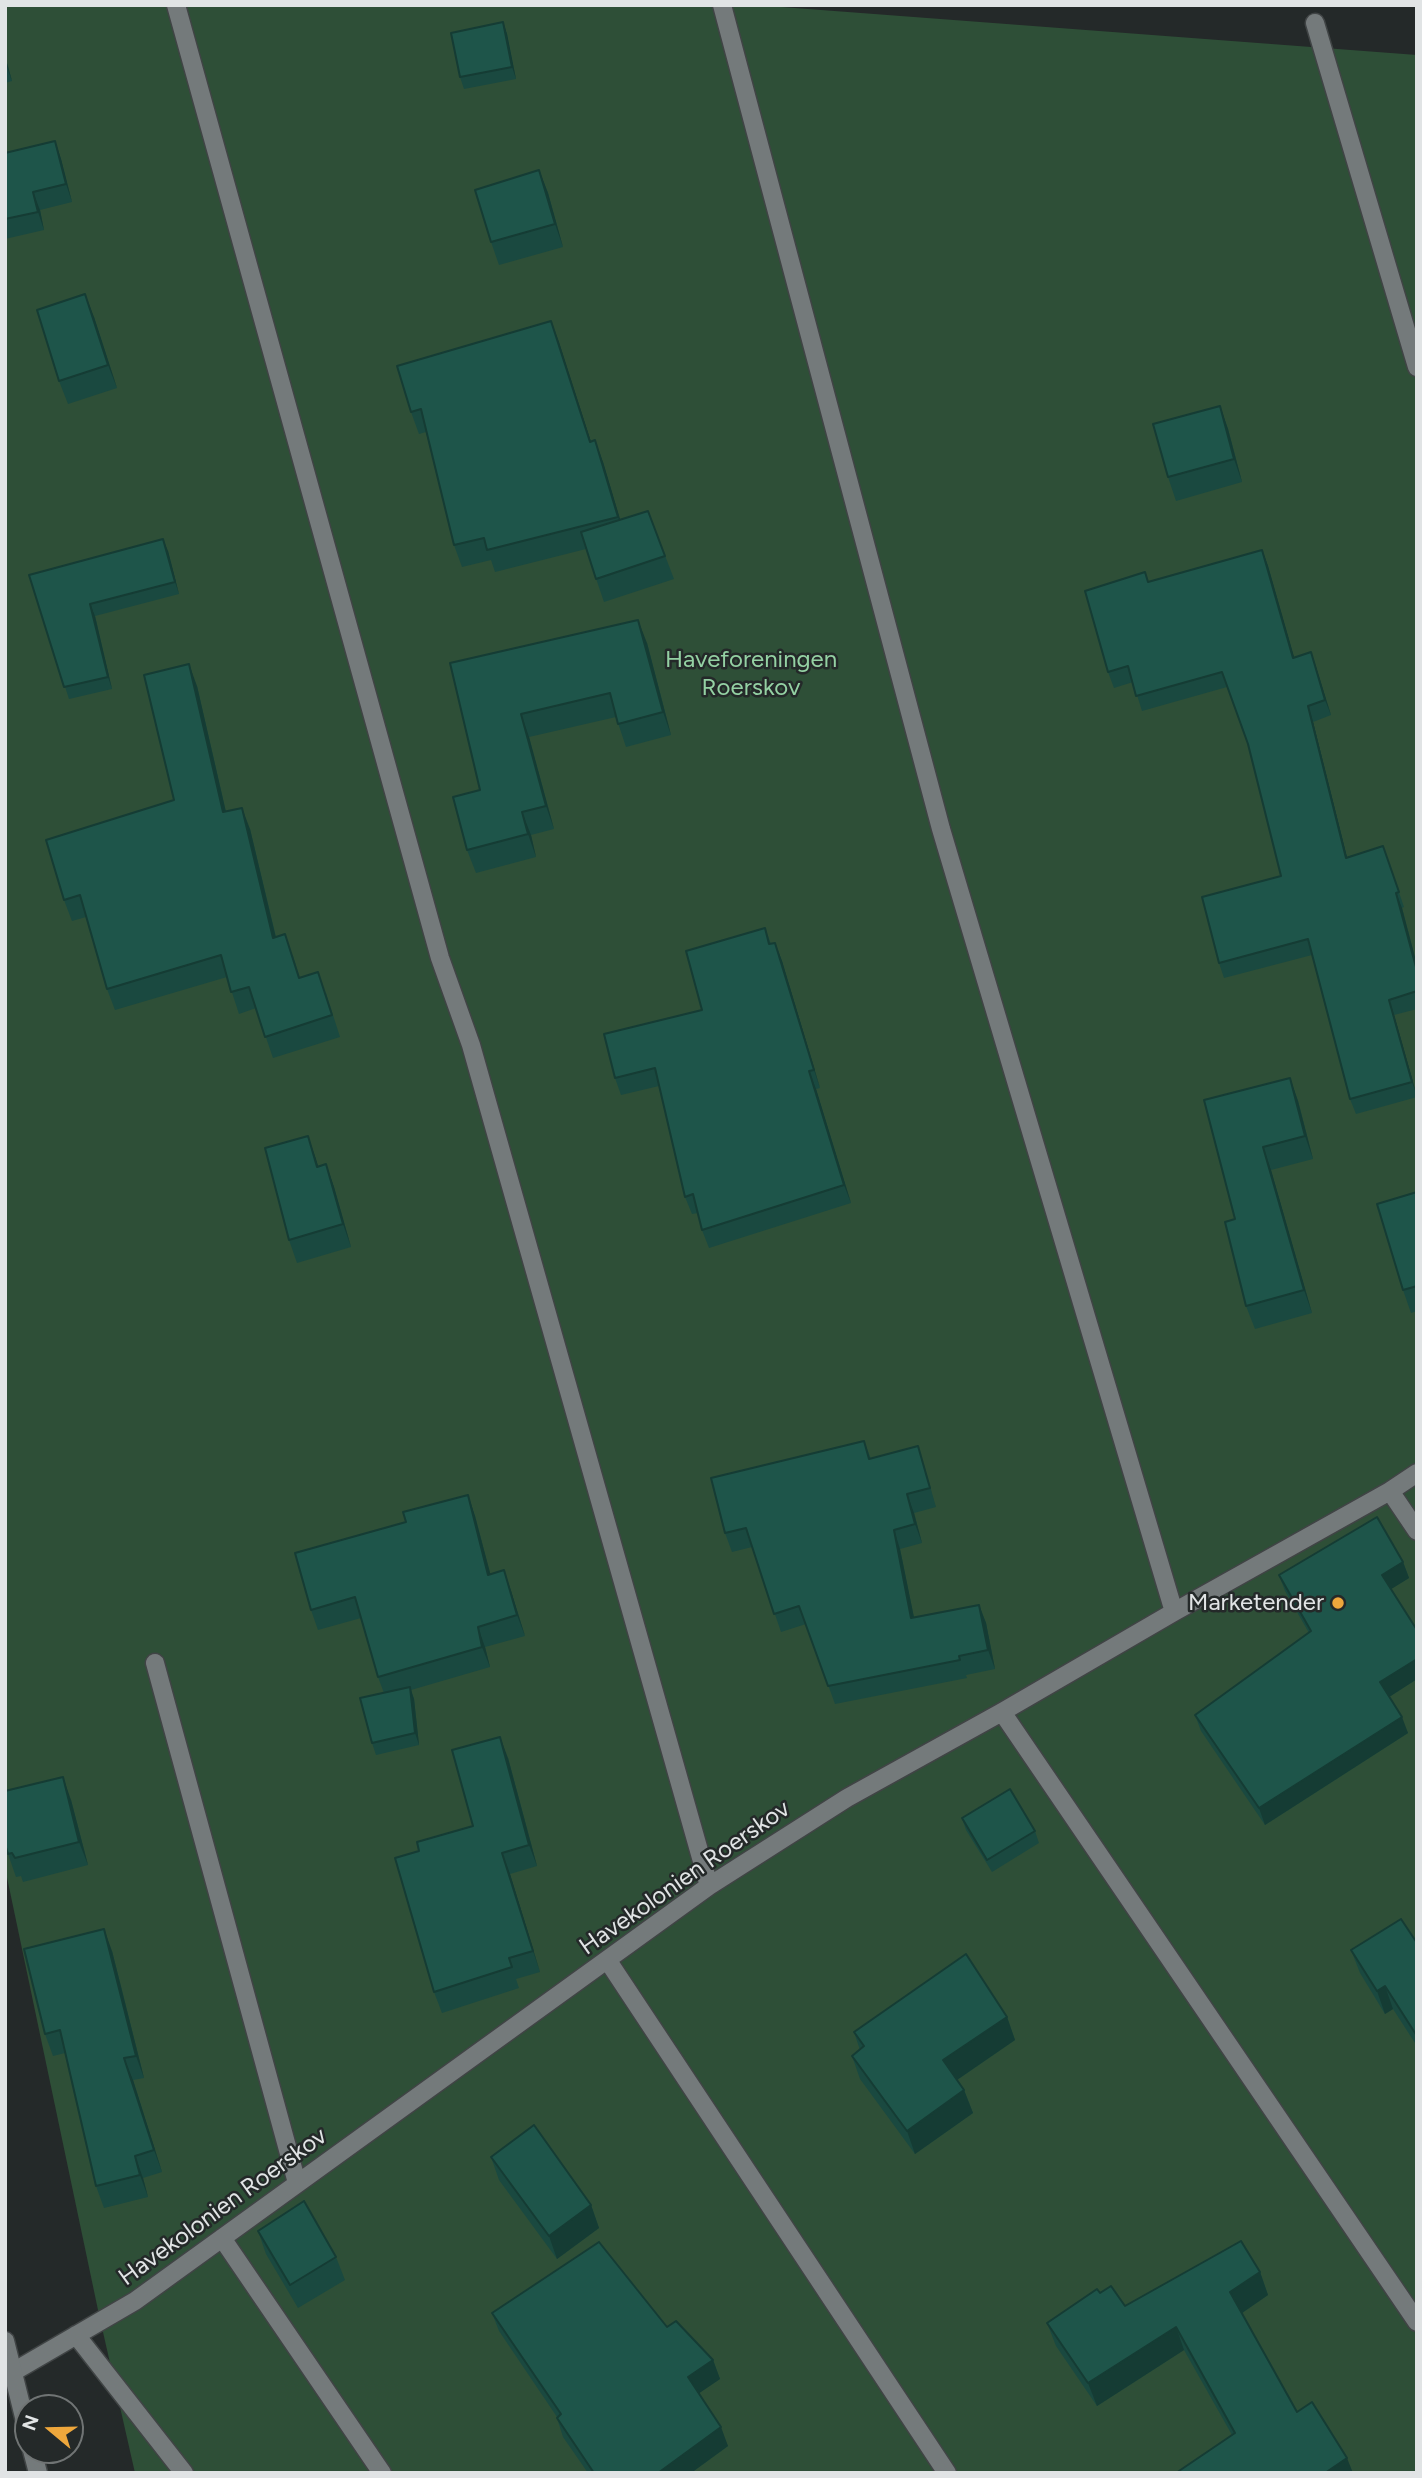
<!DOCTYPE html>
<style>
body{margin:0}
#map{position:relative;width:1422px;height:2478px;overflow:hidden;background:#242929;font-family:Figtree,sans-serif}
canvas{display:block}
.frame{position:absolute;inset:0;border:7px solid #e1e4e5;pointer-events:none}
.north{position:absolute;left:14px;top:2394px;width:70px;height:70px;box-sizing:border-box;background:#242929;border:2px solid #707474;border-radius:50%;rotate:289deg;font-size:19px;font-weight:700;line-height:28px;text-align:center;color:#e1e4e5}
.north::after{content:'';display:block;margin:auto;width:24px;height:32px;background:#eea73c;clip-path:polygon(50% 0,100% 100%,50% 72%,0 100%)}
</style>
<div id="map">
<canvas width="1422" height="2478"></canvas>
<div class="frame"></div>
<div class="north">N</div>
</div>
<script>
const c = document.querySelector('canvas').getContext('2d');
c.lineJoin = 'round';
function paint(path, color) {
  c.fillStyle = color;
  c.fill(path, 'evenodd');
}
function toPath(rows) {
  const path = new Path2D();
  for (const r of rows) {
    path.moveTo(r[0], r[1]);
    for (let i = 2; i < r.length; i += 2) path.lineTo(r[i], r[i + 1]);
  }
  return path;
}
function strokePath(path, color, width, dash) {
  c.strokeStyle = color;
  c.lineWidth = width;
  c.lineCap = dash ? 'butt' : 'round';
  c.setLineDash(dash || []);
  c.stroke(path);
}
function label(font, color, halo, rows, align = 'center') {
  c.font = font + ' Figtree,sans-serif';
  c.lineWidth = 5;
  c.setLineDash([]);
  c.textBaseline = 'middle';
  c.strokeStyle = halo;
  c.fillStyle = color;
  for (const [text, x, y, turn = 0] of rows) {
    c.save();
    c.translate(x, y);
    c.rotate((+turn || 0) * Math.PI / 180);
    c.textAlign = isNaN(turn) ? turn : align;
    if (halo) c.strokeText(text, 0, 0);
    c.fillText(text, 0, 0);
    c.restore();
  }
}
const green = toPath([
 [5,5,755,5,1417,55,1417,2473,135,2473,98,2310,5,1868]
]);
const service = toPath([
 [176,5,440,958,471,1045,709,1886],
 [722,5,941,829,1174,1612],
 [1315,23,1417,367],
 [1390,1491,1417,1531],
 [155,1663,297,2183],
 [1002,1712,1417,2322],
 [608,1961,947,2473],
 [222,2238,382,2473],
 [76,2335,184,2473],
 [13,2372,135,2301,709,1886,847,1798,1002,1712,1174,1612,1390,1491,1417,1473]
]);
const minor = toPath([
 [5,2341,28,2433],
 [32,2450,38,2473]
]);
const wall = toPath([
 [503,22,507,34,516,79,464,89,460,77],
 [5,56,12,81,5,83],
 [55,141,61,159,72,202,40,210,44,230,5,239,5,153],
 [539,170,548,193,563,247,499,265,491,242],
 [94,317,117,388,68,404,59,381],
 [551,321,591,442,603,462,620,520,648,511,674,579,604,602,586,549,495,572,491,560,462,567,454,545,426,432,419,434,411,412],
 [1220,406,1228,429,1242,482,1176,501,1168,477],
 [1262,550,1268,566,1294,658,1311,652,1331,715,1313,722,1347,857,1383,846,1404,907,1402,908,1417,965,1417,1009,1394,1015,1417,1097,1356,1114,1350,1099,1312,955,1224,978,1219,963,1281,876,1248,745,1227,687,1142,711,1133,682,1114,688,1108,672,1148,582],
 [168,551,179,594,95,616,112,689,69,699,29,575],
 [647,643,671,735,626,747,616,717,529,737,554,829,531,835,536,857,476,873,467,850,480,790,450,663],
 [197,686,226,812,250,829,276,937,293,956,300,978,326,993,340,1037,273,1058,256,1008,239,1014,227,977,115,1010,107,989,86,917,72,921,64,900,174,800],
 [765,928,771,944,775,943,782,961,820,1088,816,1089,851,1203,709,1248,702,1230,698,1213,692,1214,685,1197,659,1086,621,1095,615,1078,702,1010],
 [1290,1078,1298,1101,1313,1159,1271,1170,1312,1313,1255,1329,1246,1306,1235,1219],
 [308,1136,318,1166,326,1164,334,1187,351,1247,297,1263,289,1240],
 [1417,1192,1417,1311,1411,1313,1403,1290],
 [864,1441,871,1459,924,1465,936,1507,914,1513,922,1543,900,1549,914,1618,979,1605,986,1623,995,1669,966,1675,967,1678,835,1704,806,1624,781,1632,752,1547,732,1552,725,1533],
 [468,1495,475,1516,490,1574,511,1591,525,1636,485,1647,490,1667,411,1690,414,1699,419,1745,376,1755,372,1743,384,1693,378,1677,361,1618,318,1630,311,1610,406,1522],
 [1403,1562,1409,1578,1391,1589,1417,1679,1389,1697,1408,1733,1265,1825,1201,1731,1195,1715,1309,1633,1285,1591,1279,1575],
 [508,1758,537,1866,510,1874,540,1972,516,1979,519,1988,442,2013,434,1992,419,1851,473,1826],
 [71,1800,88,1865,23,1882,21,1876,16,1877,8,1854],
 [962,1818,1035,1831,1039,1843,992,1872,966,1830],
 [1417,1943,1417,2046,1393,2009,1385,2014,1360,1973,1351,1950],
 [112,1951,144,2078,133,2080,162,2172,143,2178,148,2197,104,2208,96,2186,65,2053,53,2056,45,2034],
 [1007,2017,1015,2040,957,2080,964,2090,973,2113,915,2154,860,2079,852,2056,860,2050,854,2032],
 [491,2157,591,2205,599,2228,557,2259,499,2180],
 [258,2231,336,2257,345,2280,298,2308,266,2254],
 [1260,2272,1268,2295,1242,2313,1297,2412,1347,2458,1232,2435,1184,2350,1097,2406,1056,2346,1047,2323,1100,2293,1125,2306],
 [492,2313,667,2327,713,2360,720,2379,699,2393,728,2446,691,2473,588,2473,563,2437,557,2418,557,2417,499,2331]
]);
const shadedWall = toPath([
 [503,22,507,34,516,79,512,67],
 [5,56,12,81,5,62],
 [55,141,61,159,72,202,66,184],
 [539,170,548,193,563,247,555,224],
 [33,192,40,210,44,230,38,212],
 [85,294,94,317,117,388,108,365],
 [551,321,559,342,598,464,590,442],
 [1220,406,1228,429,1242,482,1234,459],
 [595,440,603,462,626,539,618,517],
 [163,539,168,551,179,594,175,582],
 [1262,550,1268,566,1299,674,1293,658],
 [90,604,95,616,112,689,108,677],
 [638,620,647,643,671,735,663,712],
 [1311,652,1316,667,1331,715,1325,700],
 [189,664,197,686,231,834,223,812],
 [1308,706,1313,722,1351,873,1346,858],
 [521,714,529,737,554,829,546,806],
 [242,808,250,829,281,959,273,938],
 [522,812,531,835,536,857,528,834],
 [1396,893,1402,908,1417,965,1417,971],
 [775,943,782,961,820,1088,814,1070],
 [1389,1000,1394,1015,1417,1096,1412,1082],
 [809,1071,816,1089,851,1203,844,1185],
 [1290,1078,1298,1101,1313,1159,1305,1136],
 [308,1136,316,1159,325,1190,317,1167],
 [1263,1147,1271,1170,1312,1313,1304,1290],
 [326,1164,334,1187,351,1247,343,1224],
 [907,1494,914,1513,922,1543,915,1524],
 [468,1495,475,1516,496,1595,488,1575],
 [894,1530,900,1549,918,1637,911,1618],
 [1403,1562,1409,1578,1388,1591,1382,1575],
 [504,1570,511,1591,525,1636,517,1615],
 [979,1605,986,1623,995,1669,988,1650],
 [478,1627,485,1647,490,1667,482,1647],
 [1417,1659,1417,1679,1386,1699,1380,1682],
 [410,1687,414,1699,419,1745,415,1733],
 [1402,1717,1408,1733,1265,1825,1259,1808],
 [500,1737,508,1758,537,1866,529,1845],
 [63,1777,71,1800,88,1865,79,1842],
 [502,1853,510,1874,540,1972,533,1951],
 [104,1929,112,1951,144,2078,136,2056],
 [1385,1986,1393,2009,1385,2014,1377,1991],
 [1007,2017,1015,2040,951,2084,943,2060],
 [124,2058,133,2080,162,2172,154,2150],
 [964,2090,973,2113,915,2154,907,2131],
 [135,2156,143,2178,148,2197,140,2175],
 [591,2205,599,2228,557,2259,549,2236],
 [1260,2272,1268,2295,1239,2315,1230,2292],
 [1176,2327,1184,2350,1097,2406,1088,2383],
 [713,2360,720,2379,695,2396,688,2377],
 [721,2427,728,2446,691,2473,658,2473],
 [1347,2458,1353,2473,1325,2473]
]);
const building = toPath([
 [503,22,512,67,460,77,451,33,503,22],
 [55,141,66,184,33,192,38,212,5,219,5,153,55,141],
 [539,170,555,224,491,242,475,190,539,170],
 [85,294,108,365,59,381,37,310,85,294],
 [551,321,590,442,595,440,618,517,487,550,484,538,454,545,421,409,411,412,397,366,551,321],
 [1220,406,1234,459,1168,477,1153,424,1220,406],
 [648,511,665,556,596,579,581,532,648,511],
 [163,539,175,582,90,604,108,677,64,687,29,575,163,539],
 [1262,550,1293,658,1311,652,1325,700,1308,706,1346,858,1383,846,1399,892,1396,893,1417,971,1417,991,1389,1000,1412,1082,1350,1099,1308,939,1219,963,1202,897,1281,876,1248,744,1222,672,1136,696,1128,666,1108,672,1085,591,1145,572,1148,582,1262,550],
 [638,620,663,712,618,724,610,693,521,714,546,806,522,812,528,834,467,850,453,797,480,790,450,663,638,620],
 [189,664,223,812,242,808,273,938,285,934,299,978,318,972,332,1015,265,1037,249,987,231,992,221,955,107,989,80,895,64,900,46,840,174,800,144,675,189,664],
 [765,928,769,944,775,943,814,1070,809,1071,844,1185,702,1230,693,1194,685,1197,655,1068,615,1078,604,1034,702,1010,686,951,765,928],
 [1290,1078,1305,1136,1263,1147,1304,1290,1246,1306,1225,1222,1235,1219,1204,1100,1290,1078],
 [308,1136,317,1167,326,1164,343,1224,289,1240,265,1148,308,1136],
 [1417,1192,1417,1286,1403,1290,1377,1204,1417,1192],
 [864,1441,869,1459,918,1446,930,1488,907,1494,915,1524,894,1530,911,1618,979,1605,988,1650,959,1656,960,1660,828,1686,799,1606,774,1614,746,1528,725,1533,711,1478,864,1441],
 [468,1495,488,1575,504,1570,517,1615,478,1627,482,1647,378,1677,355,1597,311,1610,295,1553,406,1522,403,1512,468,1495],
 [1377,1517,1403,1562,1382,1575,1417,1630,1417,1659,1380,1682,1402,1717,1259,1808,1195,1715,1311,1631,1279,1575,1377,1517],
 [410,1687,415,1733,372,1743,360,1698,410,1687],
 [500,1737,529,1845,502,1853,533,1951,509,1958,512,1967,434,1992,395,1858,419,1851,417,1842,473,1826,452,1750,500,1737],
 [63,1777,79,1842,15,1858,12,1853,8,1854,5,1844,5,1791,63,1777],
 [1010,1789,1035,1831,987,1860,962,1818,1010,1789],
 [1401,1919,1417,1943,1417,2036,1385,1986,1377,1991,1351,1950,1401,1919],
 [104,1929,136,2056,124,2058,154,2150,135,2156,140,2175,96,2186,60,2030,45,2034,24,1949,104,1929],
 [966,1954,1007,2017,943,2060,964,2090,907,2131,852,2056,864,2046,854,2032,966,1954],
 [534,2125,591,2205,549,2236,491,2157,534,2125],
 [304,2201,336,2257,290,2285,258,2231,304,2201],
 [1241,2241,1260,2272,1230,2292,1297,2412,1312,2402,1347,2458,1325,2473,1176,2473,1235,2433,1176,2327,1088,2383,1047,2323,1097,2289,1100,2293,1111,2286,1125,2306,1241,2241],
 [599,2242,667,2327,676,2321,713,2360,688,2377,721,2427,658,2473,594,2473,557,2418,561,2414,492,2313,599,2242]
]);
const markers = [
 [1338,1603,7,"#eea73c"]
];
const parkNames = [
 ["Haveforeningen",751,660],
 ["Roerskov",751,688]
];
const poiNames = [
 ["Marketender",1324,1603]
];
const streetNames = [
 ["Havekolonien Roerskov",685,1878,-35],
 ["Havekolonien Roerskov",223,2207,-36]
];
paint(green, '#2e4f37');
strokePath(service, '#404445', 21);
strokePath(minor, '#404445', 21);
strokePath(service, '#747a7b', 18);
strokePath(minor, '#747a7b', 18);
paint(wall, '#1a4940');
paint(shadedWall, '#153c34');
paint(building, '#1e554a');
strokePath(building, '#153c34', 2);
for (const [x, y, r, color] of markers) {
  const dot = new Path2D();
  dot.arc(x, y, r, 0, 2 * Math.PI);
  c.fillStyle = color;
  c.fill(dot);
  strokePath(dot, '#242929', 2.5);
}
label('24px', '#94d1a3', '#242929', parkNames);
label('24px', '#e1e4e5', '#242929', poiNames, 'right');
label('24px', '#e1e4e5', '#242929', streetNames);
</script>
